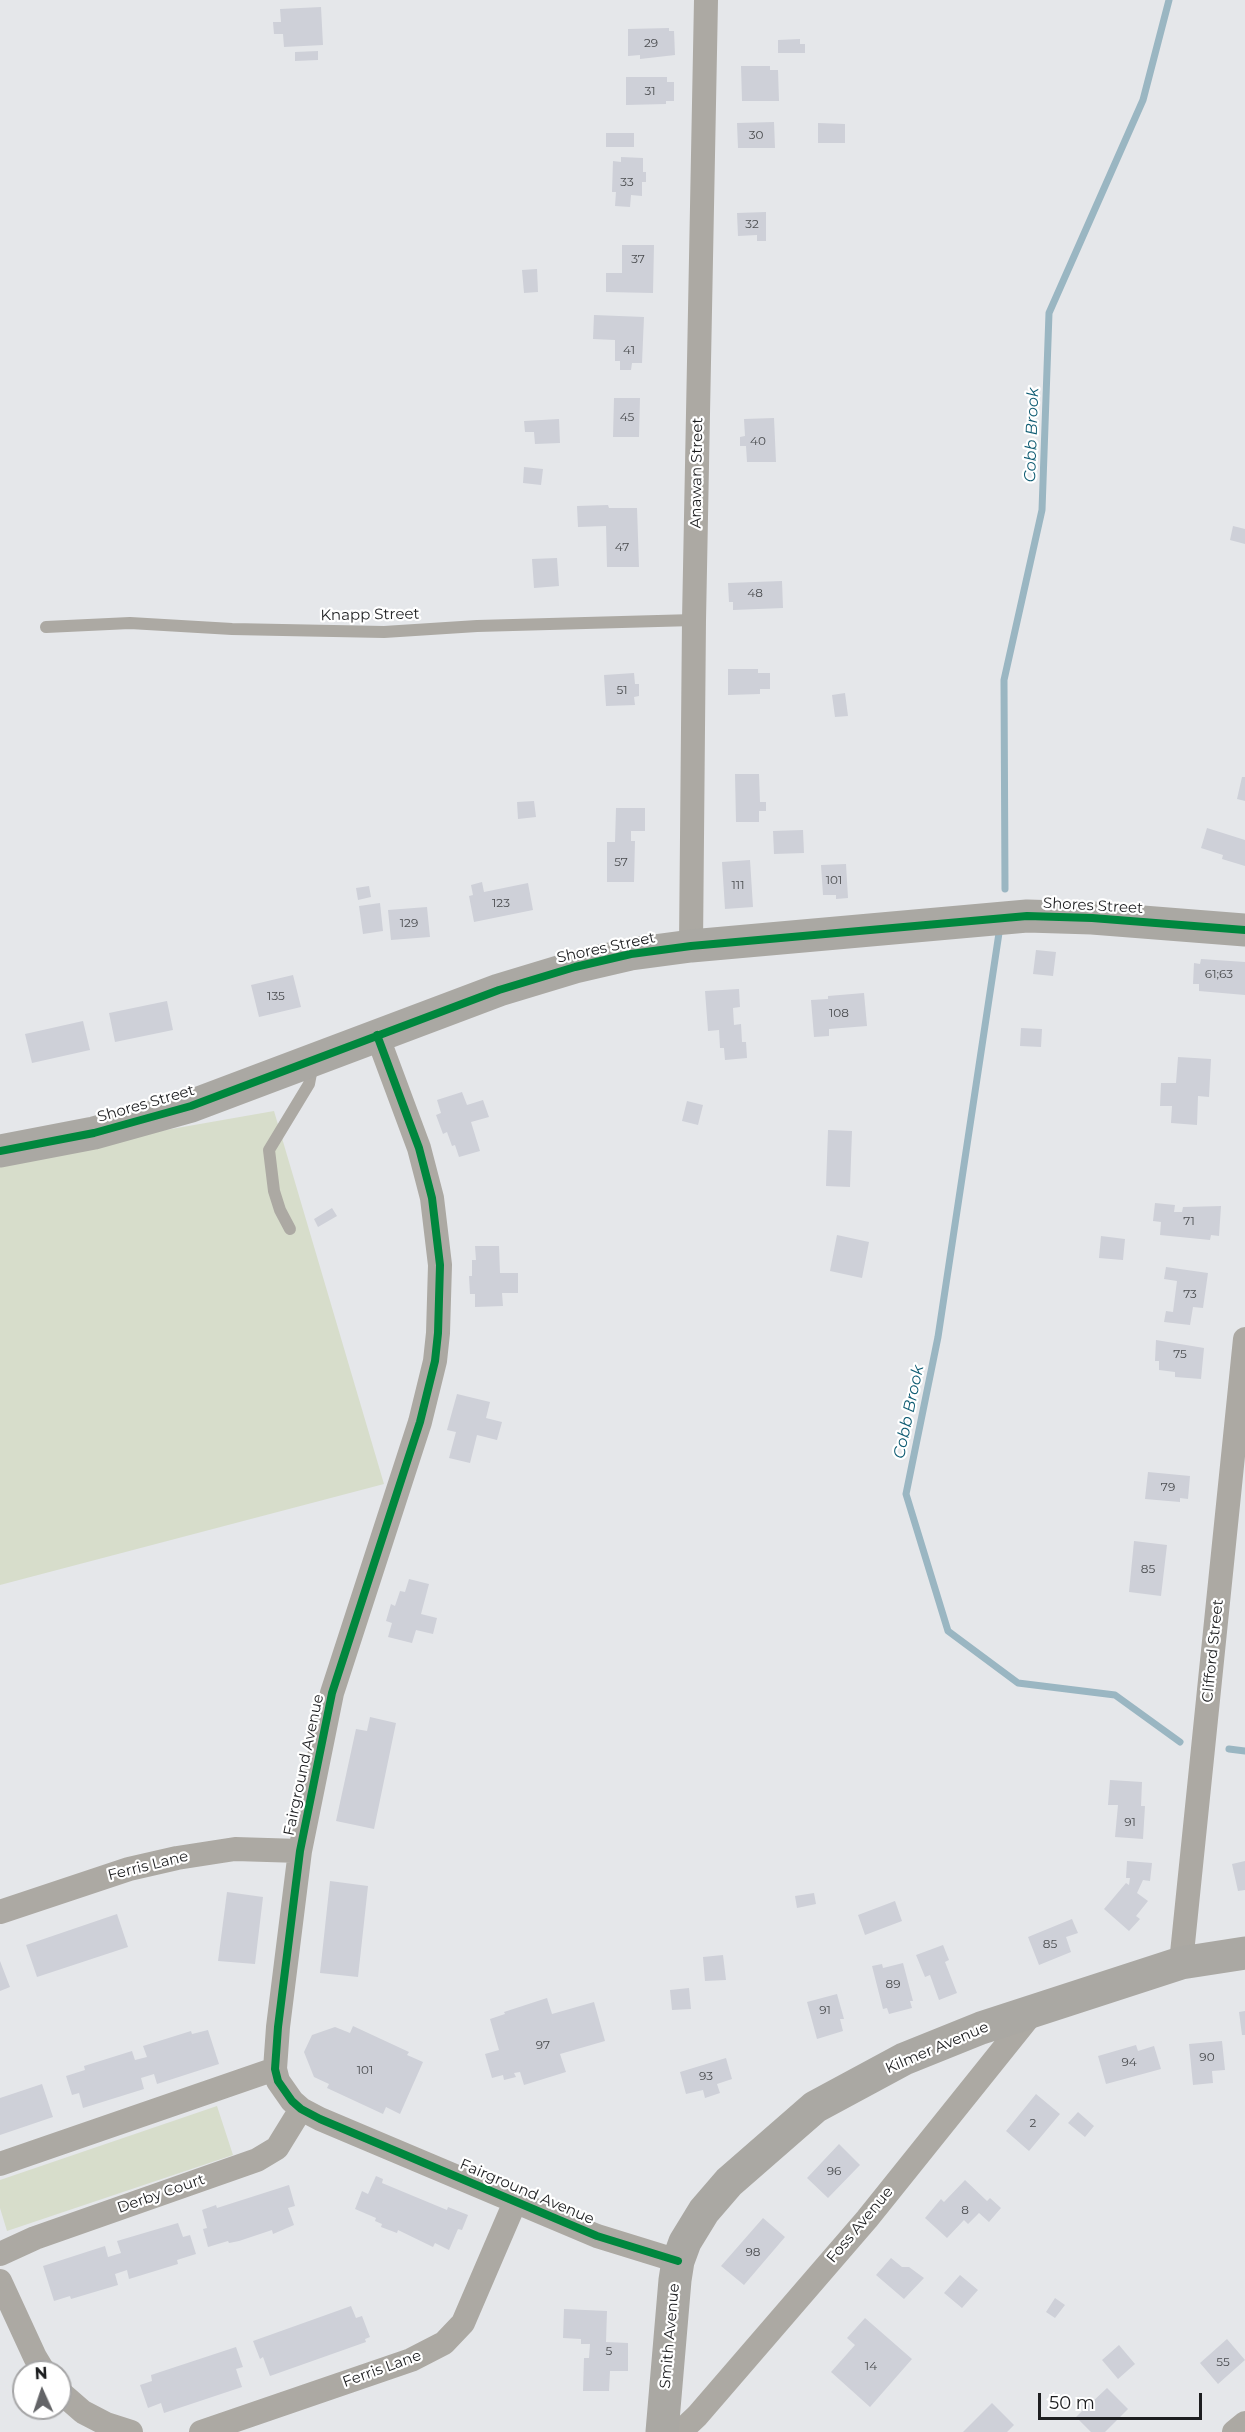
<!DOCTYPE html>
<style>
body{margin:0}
#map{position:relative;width:1245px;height:2432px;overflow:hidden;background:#e5e7ea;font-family:Montserrat,sans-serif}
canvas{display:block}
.north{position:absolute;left:12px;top:2360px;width:60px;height:60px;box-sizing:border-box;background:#fff;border:2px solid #a5a5a6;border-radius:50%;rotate:357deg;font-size:16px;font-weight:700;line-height:24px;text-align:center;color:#1d1e20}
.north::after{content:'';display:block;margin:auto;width:21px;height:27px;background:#636467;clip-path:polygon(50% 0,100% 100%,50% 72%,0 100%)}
.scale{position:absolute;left:1038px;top:2393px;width:164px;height:27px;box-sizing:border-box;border:3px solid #1d1e20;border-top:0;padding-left:8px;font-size:18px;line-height:21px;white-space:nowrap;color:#1d1e20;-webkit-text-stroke:4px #fff;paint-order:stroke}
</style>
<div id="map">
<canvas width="1245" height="2432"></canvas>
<div class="north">N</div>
<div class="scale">50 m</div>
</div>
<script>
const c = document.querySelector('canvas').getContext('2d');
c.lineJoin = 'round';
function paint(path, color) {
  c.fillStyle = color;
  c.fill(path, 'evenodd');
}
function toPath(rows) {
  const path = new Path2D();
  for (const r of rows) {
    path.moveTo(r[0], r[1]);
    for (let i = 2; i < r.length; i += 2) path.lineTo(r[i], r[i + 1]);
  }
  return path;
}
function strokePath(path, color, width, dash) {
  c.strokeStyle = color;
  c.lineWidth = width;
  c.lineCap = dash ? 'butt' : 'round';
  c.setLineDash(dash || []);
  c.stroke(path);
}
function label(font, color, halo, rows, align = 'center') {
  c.font = font + ' Montserrat,sans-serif';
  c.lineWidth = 4.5;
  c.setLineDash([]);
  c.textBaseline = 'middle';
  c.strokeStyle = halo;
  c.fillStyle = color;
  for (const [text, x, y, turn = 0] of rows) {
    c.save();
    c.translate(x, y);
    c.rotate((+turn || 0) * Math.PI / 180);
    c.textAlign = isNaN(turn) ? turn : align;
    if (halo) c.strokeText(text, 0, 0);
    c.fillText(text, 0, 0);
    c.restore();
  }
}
const green = toPath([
 [274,1111,384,1484,0,1585,0,1159],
 [217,2106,233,2155,7,2231,0,2208,0,2180]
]);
const stream = toPath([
 [1005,889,1004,680,1042,510,1049,313,1143,100,1169,0],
 [999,933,938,1337,906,1494,948,1631,1018,1683,1115,1695,1180,1742],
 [1229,1749,1245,1751]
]);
const building = toPath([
 [321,7,323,45,284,47,283,34,274,34,273,22,281,22,280,9],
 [669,28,669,31,674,31,675,55,640,59,640,55,628,56,628,29],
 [800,39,800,44,805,44,805,53,778,53,778,40],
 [318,51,318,60,295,61,295,52],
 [741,66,770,66,770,70,778,70,779,101,742,101],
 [626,77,667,77,667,82,674,82,674,101,666,101,666,104,626,105],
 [774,122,775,148,738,148,737,123],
 [818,123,845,124,845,143,818,143],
 [606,133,634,133,634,147,606,147],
 [621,157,643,158,643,172,646,172,646,182,642,182,642,196,631,195,630,207,615,206,616,192,612,192,613,161,621,162],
 [766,212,766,241,757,241,757,235,738,236,737,213],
 [622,245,654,245,653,293,606,292,606,273,622,273],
 [537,269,538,292,524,293,522,270],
 [594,315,644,317,642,363,632,363,631,370,620,370,620,361,615,361,615,340,593,339],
 [614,398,640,398,639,437,613,437],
 [774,418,776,462,747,462,746,446,740,446,740,437,745,436,744,419],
 [559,419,560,443,535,444,534,432,525,432,524,421],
 [524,467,543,469,541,485,523,483],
 [608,505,609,508,637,508,639,567,607,567,606,526,578,527,577,506],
 [1233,526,1245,529,1245,544,1230,540],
 [557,558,559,586,534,588,532,559],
 [782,581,783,608,733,610,733,602,729,602,728,583],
 [728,669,758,669,758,673,770,673,770,689,760,689,760,694,728,695],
 [634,673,635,684,639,684,639,696,634,697,635,705,606,706,604,675],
 [845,693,848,716,835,717,832,695],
 [735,774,759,774,760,802,766,802,766,811,759,811,759,822,736,822],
 [1242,777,1245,777,1245,801,1237,799],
 [534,801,536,817,518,819,517,802],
 [616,808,645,808,645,831,631,831,631,841,635,841,634,882,607,882,607,842,615,842],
 [1207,828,1245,840,1245,866,1222,859,1223,855,1201,848],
 [803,830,804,853,774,854,773,831],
 [750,860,753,907,725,909,722,862],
 [846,864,848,898,836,899,836,895,823,895,821,865],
 [482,882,484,892,528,883,533,910,474,922,469,896,473,895,471,885],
 [369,886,371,897,358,900,356,888],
 [380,903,383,931,363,934,359,906],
 [427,907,430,937,391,940,388,910],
 [1036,950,1056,952,1053,976,1033,974],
 [1201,959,1245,962,1245,995,1199,991,1199,984,1193,984,1194,963,1200,964],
 [293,975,301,1007,259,1017,251,985],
 [739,989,740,1007,733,1008,734,1025,741,1024,742,1042,746,1042,747,1058,725,1060,724,1048,720,1048,719,1030,708,1031,705,991],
 [864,993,867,1026,829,1029,829,1036,814,1037,811,1000,828,999,828,996],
 [167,1001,173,1030,115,1042,109,1013],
 [83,1021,90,1050,32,1063,25,1034],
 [1021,1028,1042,1029,1041,1047,1020,1046],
 [1178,1057,1211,1059,1209,1097,1198,1096,1197,1125,1171,1123,1172,1106,1160,1106,1161,1083,1176,1083],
 [462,1092,467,1105,483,1100,489,1117,471,1122,480,1151,459,1157,455,1145,452,1146,447,1132,443,1134,436,1115,441,1113,437,1100],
 [687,1101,703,1105,698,1125,682,1121],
 [828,1130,852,1131,850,1187,826,1186],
 [1155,1203,1175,1205,1174,1212,1182,1212,1183,1207,1221,1206,1219,1236,1211,1235,1210,1240,1160,1235,1161,1222,1153,1221],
 [332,1208,337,1216,318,1227,314,1219],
 [837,1235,869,1242,862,1278,830,1271],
 [1101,1236,1125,1239,1123,1260,1099,1258],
 [475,1246,499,1246,500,1273,518,1273,518,1293,502,1293,503,1306,475,1307,475,1294,470,1294,469,1276,472,1276,472,1260,476,1260],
 [1166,1267,1208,1273,1203,1308,1193,1307,1190,1325,1164,1322,1166,1311,1173,1312,1177,1281,1164,1279],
 [1156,1340,1204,1348,1201,1379,1175,1377,1175,1372,1159,1370,1159,1361,1155,1361],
 [457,1394,490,1402,486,1418,502,1422,497,1440,477,1435,470,1463,449,1458,456,1432,447,1430],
 [1148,1472,1190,1476,1188,1499,1180,1498,1180,1502,1145,1499],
 [1134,1541,1167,1545,1161,1596,1129,1592],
 [409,1579,429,1584,421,1614,437,1618,433,1634,416,1630,412,1643,388,1637,392,1623,386,1621,391,1604,395,1606,400,1591,405,1592],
 [370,1717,396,1723,374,1829,336,1821,356,1729,367,1731],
 [1110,1780,1142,1782,1141,1806,1145,1806,1143,1839,1115,1837,1118,1805,1108,1805],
 [1127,1861,1152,1863,1150,1881,1143,1880,1137,1893,1148,1901,1136,1916,1140,1919,1129,1931,1104,1909,1126,1883,1129,1885,1130,1878,1126,1878],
 [1245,1861,1245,1890,1238,1891,1232,1864],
 [330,1881,368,1886,358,1977,320,1973],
 [227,1892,263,1897,255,1964,218,1961],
 [814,1893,816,1904,797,1908,795,1896],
 [895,1901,902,1921,865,1935,858,1915],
 [117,1914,128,1947,37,1977,26,1945],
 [1072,1919,1078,1933,1066,1937,1071,1952,1039,1965,1028,1937],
 [943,1945,949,1960,945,1962,957,1993,939,2000,930,1975,925,1977,916,1955],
 [723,1955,726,1980,705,1981,703,1957],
 [0,1961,10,1987,0,1991],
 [903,1963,913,2001,910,2001,912,2008,889,2014,887,2008,883,2009,872,1966,882,1964,883,1968],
 [689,1988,691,2009,672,2010,670,1990],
 [837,1994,844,2019,840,2019,843,2031,817,2039,807,2002],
 [547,1998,552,2014,594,2002,605,2041,560,2054,566,2072,524,2085,520,2072,514,2073,516,2077,504,2080,503,2075,492,2078,485,2054,499,2050,490,2019,505,2014,504,2012],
 [1245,2011,1245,2035,1242,2035,1239,2012],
 [353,2026,409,2052,407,2055,423,2062,400,2114,386,2107,383,2114,327,2088,329,2084,314,2077,304,2052,312,2035,335,2027,350,2033],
 [208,2030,219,2064,157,2084,154,2074,141,2078,144,2089,83,2108,79,2093,72,2095,66,2076,85,2070,84,2066,132,2051,135,2060,147,2057,143,2046,191,2031,192,2034],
 [1222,2041,1225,2070,1212,2071,1213,2083,1193,2085,1189,2044],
 [1136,2045,1138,2051,1154,2046,1161,2069,1106,2084,1098,2056],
 [726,2058,732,2079,717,2084,720,2093,705,2098,703,2090,686,2094,680,2072],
 [42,2084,53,2117,0,2135,0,2098],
 [1036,2094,1060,2114,1029,2151,1006,2131],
 [1078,2112,1094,2126,1085,2137,1068,2123],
 [839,2144,860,2165,828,2198,807,2178],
 [376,2176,383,2179,382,2183,447,2210,448,2207,468,2215,462,2230,458,2229,449,2250,435,2243,433,2247,398,2230,397,2233,381,2227,382,2224,375,2221,376,2218,355,2209,362,2191,368,2194],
 [965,2180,987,2201,990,2198,1001,2208,989,2222,979,2213,968,2224,964,2220,947,2238,925,2218,941,2199,944,2202],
 [289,2185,295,2206,288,2208,294,2225,273,2234,272,2230,239,2241,229,2243,228,2241,208,2247,203,2229,207,2228,202,2210,216,2205,217,2208],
 [763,2218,785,2237,744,2285,721,2266],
 [178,2223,183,2237,190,2235,196,2254,177,2260,178,2264,129,2279,127,2270,115,2274,118,2285,71,2299,70,2296,54,2301,43,2266,105,2246,108,2257,121,2253,117,2241],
 [891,2258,902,2267,909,2267,924,2278,904,2299,876,2275],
 [960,2275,978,2290,962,2308,944,2293],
 [1055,2298,1065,2305,1055,2318,1046,2312],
 [351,2306,356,2318,362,2316,370,2337,365,2339,366,2342,270,2376,263,2357,260,2359,253,2341],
 [564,2309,607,2311,606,2342,628,2343,628,2371,610,2371,609,2391,583,2391,584,2358,589,2358,590,2344,581,2344,581,2339,563,2338],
 [865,2318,912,2359,870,2407,831,2372,855,2345,847,2338],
 [1227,2339,1245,2360,1218,2384,1200,2363],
 [1119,2345,1135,2364,1118,2379,1102,2360],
 [236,2347,243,2367,236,2369,242,2387,164,2413,161,2403,148,2408,140,2385,152,2381,151,2375],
 [1107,2388,1128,2409,1105,2432,1091,2432,1076,2417,1085,2408,1082,2405,1086,2400,1090,2404],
 [992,2403,1014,2425,1007,2432,963,2432]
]);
const lane = toPath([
 [46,627,130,623,232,629,384,632,477,626,694,620],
 [290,1229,280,1210,274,1191,269,1150,309,1084,313,1063]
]);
const street = toPath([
 [691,946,694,620,706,0],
 [377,1035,419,1148,432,1198,440,1265,438,1333,435,1361,420,1422,332,1693,300,1851,278,2027,275,2069,278,2081,292,2101,301,2109,320,2119,597,2236,678,2261],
 [0,1912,129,1869,177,1858,235,1849,300,1851],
 [1181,1963,1245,1339],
 [0,2164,275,2069],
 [0,2254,35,2238,257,2160,277,2148,301,2109],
 [0,2281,35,2357,44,2372],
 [60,2392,83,2412,106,2424,131,2432],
 [201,2432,411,2360,444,2343,463,2323,515,2202],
 [680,2432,697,2416,867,2219,1033,2012],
 [1234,2432,1245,2423]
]);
const secondary = toPath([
 [0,1151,94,1133,191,1106,499,990,575,967,631,954,691,946,1027,916,1092,918,1245,930],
 [662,2432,675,2280,678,2261,685,2242,704,2211,729,2182,815,2107,904,2059,981,2028,1181,1963,1245,1953]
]);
const cycleway = toPath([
 [377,1035,419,1148,432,1198,440,1265,438,1333,435,1361,420,1422,332,1693,300,1851,278,2027,275,2069,278,2081,292,2101,301,2109,320,2119,597,2236,678,2261],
 [0,1151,94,1133,191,1106,499,990,575,967,631,954,691,946,1027,916,1092,918,1245,930]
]);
const numberNames = [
 ["29",651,43],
 ["31",650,91],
 ["30",756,135],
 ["33",627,182],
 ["32",752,224],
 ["37",638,259],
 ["41",629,350],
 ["45",627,417],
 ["40",758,441],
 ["47",622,547],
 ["48",755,593],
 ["51",622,690],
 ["57",621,862],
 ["101",834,880],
 ["111",738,885],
 ["123",501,903],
 ["129",409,923],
 ["61;63",1219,974],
 ["135",276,996],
 ["108",839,1013],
 ["71",1189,1221],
 ["73",1190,1294],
 ["75",1180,1354],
 ["79",1168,1487],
 ["85",1148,1569],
 ["91",1130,1822],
 ["85",1050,1944],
 ["89",893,1984],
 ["91",825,2010],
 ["97",543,2045],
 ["90",1207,2057],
 ["94",1129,2062],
 ["101",365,2070],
 ["93",706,2076],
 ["2",1033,2123],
 ["96",834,2171],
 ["8",965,2210],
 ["98",753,2252],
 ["5",609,2351],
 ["55",1223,2362],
 ["14",871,2366]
];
const streetNames = [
 ["Anawan Street",697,473,-89],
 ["Knapp Street",370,615,-1],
 ["Shores Street",1093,906,3],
 ["Shores Street",606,948,-12],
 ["Shores Street",146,1104,-16],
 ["Clifford Street",1213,1651,-84],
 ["Fairground Avenue",304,1765,-78],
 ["Ferris Lane",148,1866,-14],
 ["Kilmer Avenue",937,2048,-23],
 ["Fairground Avenue",527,2192,23],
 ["Derby Court",161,2194,-19],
 ["Foss Avenue",860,2225,-50],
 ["Smith Avenue",670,2336,-85],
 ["Ferris Lane",382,2369,-20]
];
const waterNames = [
 ["Cobb Brook",1032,435,-88],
 ["Cobb Brook",909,1412,-78]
];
paint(green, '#d7ddcb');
strokePath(stream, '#9ab6c2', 7);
paint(building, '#ced0d8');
strokePath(lane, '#aca9a3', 12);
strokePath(street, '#aca9a3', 24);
strokePath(secondary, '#aaa8a3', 33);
strokePath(cycleway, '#00873e', 8);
label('12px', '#4a4c4f', null, numberNames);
label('15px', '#1d1e20', '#fff', streetNames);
label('italic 16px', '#0f5c73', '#fff', waterNames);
</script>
